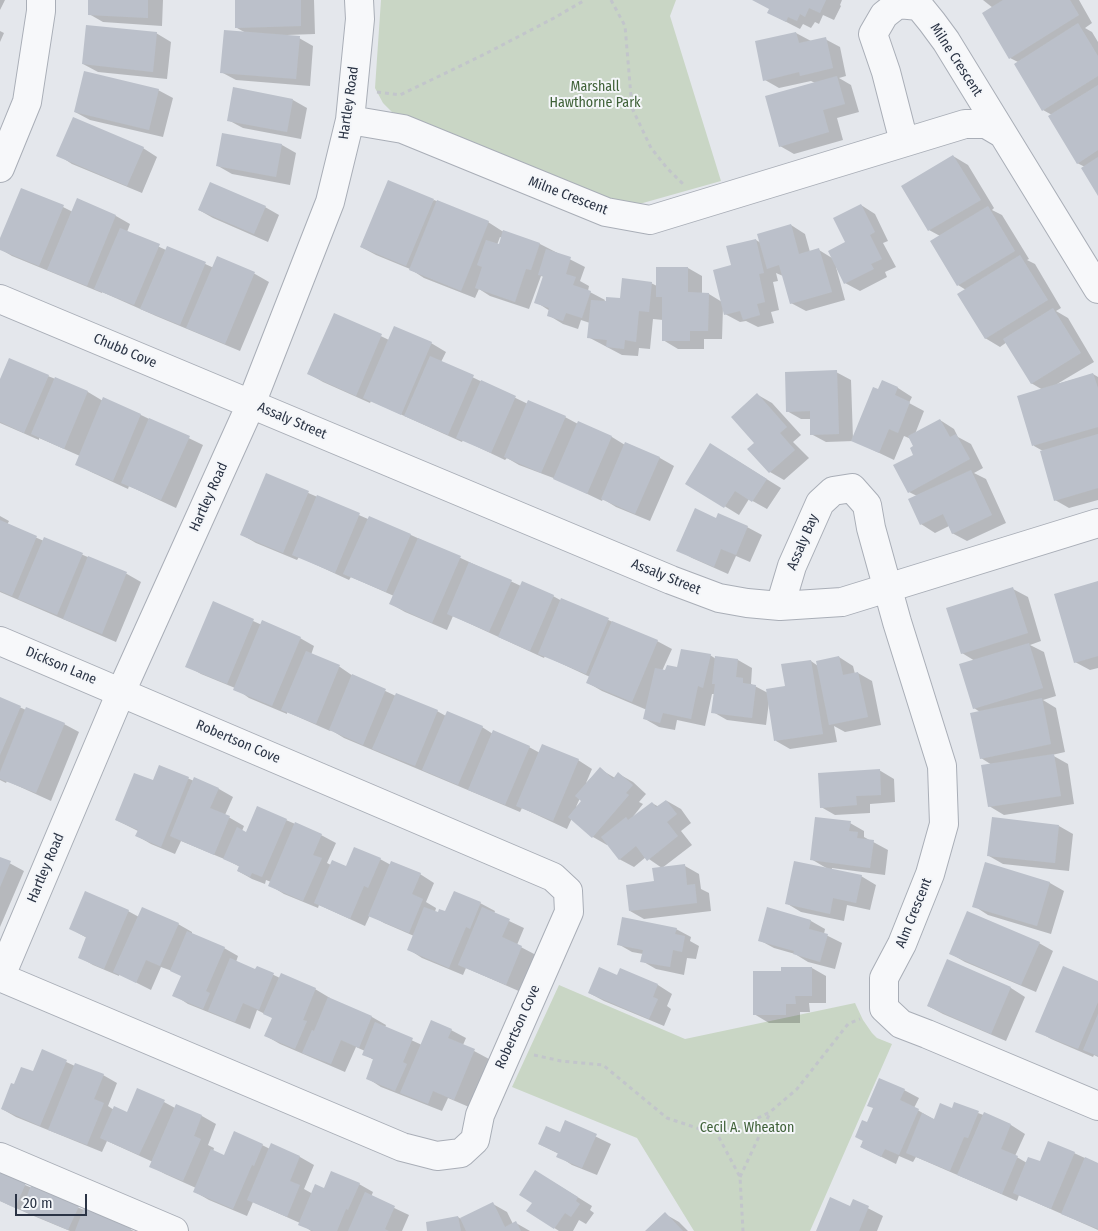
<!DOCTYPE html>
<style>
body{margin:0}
#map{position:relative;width:1098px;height:1231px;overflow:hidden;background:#e4e7ec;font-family:"Fira Sans Condensed",sans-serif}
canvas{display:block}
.scale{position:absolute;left:15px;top:1194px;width:72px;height:22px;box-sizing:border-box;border:2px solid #2b3445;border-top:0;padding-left:6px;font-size:15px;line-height:18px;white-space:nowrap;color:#2b3445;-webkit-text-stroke:4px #f4f6f9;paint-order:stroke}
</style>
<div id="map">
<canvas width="1098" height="1231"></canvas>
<div class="scale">20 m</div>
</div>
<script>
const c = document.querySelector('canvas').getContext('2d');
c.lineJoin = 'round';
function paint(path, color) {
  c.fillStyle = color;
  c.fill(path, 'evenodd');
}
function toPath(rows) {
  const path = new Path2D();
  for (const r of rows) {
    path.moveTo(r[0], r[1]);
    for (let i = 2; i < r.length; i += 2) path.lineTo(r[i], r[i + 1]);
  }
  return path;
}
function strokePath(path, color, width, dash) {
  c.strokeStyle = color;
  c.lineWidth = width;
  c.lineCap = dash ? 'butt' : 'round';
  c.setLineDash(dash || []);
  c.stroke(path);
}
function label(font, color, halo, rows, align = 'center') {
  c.font = font + ' "Fira Sans Condensed",sans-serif';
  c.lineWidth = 4;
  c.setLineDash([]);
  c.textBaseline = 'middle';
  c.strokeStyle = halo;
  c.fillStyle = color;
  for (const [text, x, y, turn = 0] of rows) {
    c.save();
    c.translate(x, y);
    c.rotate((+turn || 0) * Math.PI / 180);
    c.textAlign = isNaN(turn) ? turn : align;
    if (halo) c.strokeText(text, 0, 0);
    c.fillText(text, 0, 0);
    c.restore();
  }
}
const green = toPath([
 [381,0,676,0,670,16,721,181,625,208,392,112,383,103,375,88],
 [559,985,685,1039,855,1003,863,1020,872,1033,877,1038,892,1044,810,1231,694,1231,637,1138,512,1087]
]);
const shadow = toPath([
 [0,0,5,0,0,10],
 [89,0,163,0,162,26,103,22,89,14],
 [236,0,314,0,315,34,287,35,287,37,299,38,313,46,310,86,236,80,221,72,246,33,237,28],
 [756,0,842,0,840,5,841,6,834,20,823,15,819,24,815,22,811,28,803,24,800,29,769,13,770,9],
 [983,0,1079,0,1092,23,1085,28,1092,32,1098,42,1098,194,1085,167,1077,163,1052,115,1043,110,1015,64,1018,62,1010,58,993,8],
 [0,31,4,33,0,42],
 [156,33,171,42,167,79,98,72,83,64],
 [796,33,811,41,825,39,840,47,846,76,839,78,851,85,859,112,837,118,843,140,794,154,780,146,815,83,811,81,779,88,765,80,756,42],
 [158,90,173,98,163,137,90,120,75,112],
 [293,100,307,108,301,139,243,128,228,120],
 [223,134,282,145,296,153,290,185,232,174,218,166],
 [143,148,157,157,142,193,72,164,58,155],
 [953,156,968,165,994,208,992,210,1002,215,1029,259,1027,260,1035,264,1061,308,1056,311,1068,318,1094,362,1057,384,1093,374,1098,377,1098,500,1069,508,1055,500,1043,451,1034,446,1019,397,1043,390,1031,383,1007,342,1000,347,985,338,966,290,958,285,940,236,929,230],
 [78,200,116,216,130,224,127,232,166,250,168,247,214,268,218,258,255,274,269,282,240,351,156,316,102,292,102,293,12,256,0,249,0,241,63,207,73,212],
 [434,200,488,222,502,231,540,244,585,267,580,281,589,286,588,291,605,300,604,302,621,299,651,283,657,286,688,268,702,276,702,294,709,294,722,302,733,266,756,240,761,243,791,225,805,234,810,252,819,250,832,258,847,242,861,205,875,214,888,241,883,243,896,267,885,272,887,277,860,291,845,283,837,267,836,267,845,300,806,311,791,303,783,276,776,273,778,281,773,282,779,310,771,312,774,323,758,327,746,321,740,322,725,314,723,308,722,339,704,339,704,349,678,349,663,340,663,320,653,319,650,349,639,348,638,356,622,355,588,337,590,323,581,320,578,329,563,324,548,315,550,311,536,302,544,277,541,276,529,309,490,296,479,289,475,298,424,278,410,269,376,255,361,247],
 [500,237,502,238,499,246,497,245],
 [265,207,279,215,268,242,213,218,199,210],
 [335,314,389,340,431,343,446,352,441,362,528,404,565,417,578,424,612,437,625,445,626,443,660,458,674,466,650,521,616,507,603,499,602,501,556,479,519,465,507,458,505,460,463,440,462,442,371,401,370,403,323,382,309,374],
 [836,372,851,380,853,439,883,382,898,388,912,397,909,403,924,411,915,434,940,420,954,429,958,437,971,444,983,468,974,473,986,479,1006,523,967,541,952,533,949,526,935,533,921,524,917,496,909,492,915,455,915,446,911,439,904,436,894,460,854,441,826,442,811,434,811,419,801,419,787,411],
 [48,376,88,392,103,401,104,399,141,415,203,445,176,508,129,486,128,489,91,472,76,464,80,456,39,438,39,440,0,423,0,382],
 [758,395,772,403,801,435,793,442,809,458,784,480,770,472,756,443],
 [725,453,781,488,767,509,749,499,739,515,687,483],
 [267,475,368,519,369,518,411,535,521,586,553,596,562,601,562,600,657,641,672,649,662,671,678,668,710,655,716,659,716,657,738,660,752,668,751,684,768,693,787,687,811,661,818,666,839,657,853,666,855,674,858,673,872,681,881,725,845,732,834,726,837,742,790,749,776,741,769,702,766,725,727,720,713,712,715,694,712,694,705,726,677,720,675,730,659,727,645,719,647,710,602,691,588,683,590,677,545,656,544,658,453,616,447,630,405,612,391,604,394,596,351,577,349,580,299,557,297,560,256,543,242,535],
 [0,516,9,521,7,525,44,541,45,539,83,555,127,574,141,582,116,642,0,592],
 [717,519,747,527,762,535,750,562,736,556,728,574,692,558,678,550],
 [1098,582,1098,668,1090,670,1075,662],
 [1013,589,1028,597,1041,641,1030,645,1044,652,1056,696,1043,700,1056,708,1065,752,1052,755,1068,764,1074,804,1004,815,989,806,992,765,981,758,980,712,974,708,975,661,962,653],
 [213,603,262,625,300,638,314,646,311,655,340,667,353,676,396,696,437,711,446,716,482,727,493,734,529,747,540,753,578,760,592,769,586,783,600,769,615,778,619,774,633,782,646,794,639,802,643,804,632,818,652,803,659,807,667,801,681,809,691,823,681,831,692,845,662,868,646,857,634,867,619,859,608,844,607,845,593,837,572,818,567,829,522,808,520,812,344,738,331,730,330,731,287,712,287,714,249,698,235,688,201,674,187,666],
 [580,798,583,801,576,807],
 [0,698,26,710,64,724,79,732,51,801,7,781,6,783,0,780],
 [160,766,194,781,219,789,233,797,225,815,244,826,242,831,247,833,286,820,321,835,336,843,327,863,331,865,347,867,380,859,391,865,420,874,434,883,426,902,436,908,435,912,446,913,480,903,495,911,494,914,524,928,517,945,536,955,521,992,466,968,463,975,422,958,408,949,414,936,384,923,370,915,365,926,319,905,318,908,284,894,269,885,271,882,266,880,265,884,252,879,238,871,240,867,229,861,181,841,175,854,151,844,137,836,138,831,116,820,154,782],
 [879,770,894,779,895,802,870,804,870,813,835,815,821,807],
 [850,823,864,831,864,837,888,850,885,875,832,868,832,870,861,876,876,885,870,910,847,905,844,921,801,912,786,903,828,869,811,859],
 [1059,826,1073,834,1069,871,1003,864,989,856],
 [0,858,24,871,0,927],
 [986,863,1050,883,1064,891,1051,934,988,915,974,906],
 [685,866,699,874,701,889,709,893,711,911,644,919,630,911,655,882],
 [768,909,811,921,825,929,824,934,842,943,835,969,808,962,795,954,774,948,759,940],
 [128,911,139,917,178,924,192,932,192,934,224,948,238,956,236,962,256,971,257,967,280,978,315,989,330,998,329,999,372,1017,386,1025,385,1028,422,1045,451,1030,466,1038,463,1045,489,1059,469,1107,448,1098,442,1111,381,1087,367,1078,374,1060,363,1054,365,1051,356,1047,345,1072,280,1044,266,1036,273,1018,257,1010,250,1029,188,1004,174,995,182,976,175,972,161,967,151,990,119,974,119,976,93,965,79,957,87,938,71,929],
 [676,929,691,937,690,941,699,946,696,959,687,958,684,975,656,969,642,961,643,954,632,952,618,944],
 [1039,943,1053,951,1036,992,965,962,951,954],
 [947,961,1011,988,1025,997,1006,1041,943,1014,928,1006],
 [812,968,826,976,826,1003,809,1003,810,1012,800,1012,800,1023,769,1023,754,1014,782,972],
 [621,970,658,985,672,994,667,1006,671,1009,664,1026,604,1001,589,993,618,976],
 [1098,982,1098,1057,1094,1055,1093,1057,1051,1039,1037,1031],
 [42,1051,75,1066,103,1075,117,1083,108,1106,114,1110,128,1113,164,1102,175,1108,176,1105,202,1116,216,1124,208,1145,214,1148,213,1152,225,1157,262,1145,270,1149,271,1145,300,1157,314,1165,304,1189,313,1194,324,1189,359,1184,373,1192,371,1197,409,1215,402,1231,311,1231,300,1223,253,1202,247,1216,209,1200,195,1192,196,1188,165,1174,150,1166,153,1162,107,1141,102,1152,16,1117,2,1109,14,1085,33,1073],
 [904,1090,919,1098,914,1108,935,1120,952,1109,978,1113,1011,1125,1025,1134,1015,1156,1027,1163,1040,1163,1074,1153,1098,1164,1098,1230,1019,1195,1017,1201,916,1157,913,1162,899,1156,896,1164,861,1147,868,1124],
 [566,1122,611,1144,597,1175,572,1165,558,1156,559,1154,539,1144,561,1134],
 [0,1174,32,1188,134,1231,70,1231,29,1214,0,1201],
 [550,1180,592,1206,590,1210,594,1213,586,1224,579,1220,573,1231,559,1231,528,1211],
 [854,1201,883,1216,877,1231,817,1231,851,1207],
 [493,1204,507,1212,513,1224,516,1223,530,1231,429,1231,458,1217,461,1219],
 [665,1214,679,1222,688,1231,647,1231]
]);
const building = toPath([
 [88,0,148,0,148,18,88,15],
 [235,0,301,0,301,26,235,28],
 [752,0,826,0,820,13,809,8,805,17,800,14,797,21,788,17,786,22,767,13,769,9],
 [1003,0,1070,0,1079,15,1009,59,982,13],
 [1078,23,1098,56,1098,76,1042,111,1014,64],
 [86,25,157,32,153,72,82,64],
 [224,30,300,36,296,79,220,73],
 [796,32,799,43,826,37,833,68,800,76,799,72,763,81,755,41],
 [84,71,159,89,149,130,74,112],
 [837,76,845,104,823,110,829,132,779,147,765,96],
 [1098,85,1098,150,1077,164,1048,116],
 [233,87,293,99,287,132,227,121],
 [73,117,144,147,127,186,56,156],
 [222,133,282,144,276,177,216,166],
 [953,155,981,200,928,231,901,186],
 [1098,157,1098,196,1081,168],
 [388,180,434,199,406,266,360,247],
 [210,182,266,206,254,234,198,210],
 [21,188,64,205,39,266,0,250,0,238],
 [77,198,116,215,87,286,47,270],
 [437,200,489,221,461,291,409,270],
 [861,204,875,232,870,235,882,259,871,264,874,269,844,284,828,251,845,242,833,218],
 [988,206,1015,251,957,286,930,241],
 [791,224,799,254,819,248,832,292,790,304,779,265,767,269,757,234],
 [120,228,160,244,134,305,94,289],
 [503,230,540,243,531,270,526,269,515,302,475,288,482,267,477,265,486,240,499,244],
 [756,239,764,273,759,274,765,302,757,304,760,315,743,320,740,311,724,315,713,270,731,265,726,246],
 [167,246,206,262,180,325,140,309],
 [546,249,571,257,566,274,576,277,573,285,591,291,582,318,566,313,563,321,547,316,549,308,534,303,543,276,538,275],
 [1020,255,1048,300,985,339,957,294],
 [217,256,255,272,225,344,186,328],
 [656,267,688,267,688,292,709,293,708,331,690,331,690,341,662,341,662,297,656,297],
 [622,278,652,282,649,312,639,311,636,342,625,340,624,349,606,347,607,340,587,338,591,300,606,301,606,297,620,298],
 [1053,308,1081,353,1031,384,1003,339],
 [334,313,382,334,356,396,307,374],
 [394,326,432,342,401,415,363,398],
 [430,356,474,375,448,435,404,416],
 [9,358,49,375,24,433,0,422,0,379],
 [837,370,839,434,810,435,810,411,786,412,785,372],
 [1093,373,1098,388,1098,427,1032,446,1017,396],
 [55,377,88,391,64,449,31,434],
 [481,380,516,396,491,453,456,438],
 [882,380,898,387,895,395,910,402,898,433,889,429,879,453,851,441,873,387,878,389],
 [757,393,787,427,780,433,795,450,769,473,747,449,754,443,731,417],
 [103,397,141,414,113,481,75,465],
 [528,400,566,416,541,473,504,457],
 [149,418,190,436,161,500,121,483],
 [940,419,950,437,956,434,970,459,908,493,893,465,913,455,910,448,913,446,908,436],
 [578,421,612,436,587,494,553,479],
 [1098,434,1098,488,1054,501,1040,451],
 [625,442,660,457,635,514,601,499],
 [710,443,767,479,752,502,735,491,724,508,685,484],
 [971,470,992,515,952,534,943,514,920,525,908,499],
 [266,473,309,491,283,553,240,535],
 [317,495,360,513,335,573,292,555],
 [695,508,716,518,718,513,748,526,736,555,721,549,714,567,676,551],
 [369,516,411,534,386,592,343,574],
 [0,520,37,536,12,596,0,591],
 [44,537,83,553,57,615,18,599],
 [418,538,461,556,432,623,389,604],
 [88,556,127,572,102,634,63,619],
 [469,562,512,580,489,632,447,614],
 [522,581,554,595,530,651,498,637],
 [1098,581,1098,656,1074,663,1054,594],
 [1013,587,1028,633,961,654,946,608],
 [561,598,609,618,586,674,538,654],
 [213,601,254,619,227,684,185,667],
 [262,620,301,637,272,706,233,690],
 [612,621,658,640,632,702,586,683],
 [1029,643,1043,688,973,709,959,664],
 [681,649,711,654,703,688,698,686,691,719,663,713,660,723,643,719,655,668,665,670,667,665,677,667],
 [306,651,340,665,316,724,281,710],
 [715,656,738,659,736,677,743,678,743,683,756,685,752,718,711,713,715,684,712,684],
 [839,656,843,675,858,672,868,717,829,725,816,661],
 [811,660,823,734,774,741,766,689,785,686,781,664],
 [352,674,386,689,363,745,329,730],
 [396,693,438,710,415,766,372,749],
 [0,697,21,706,0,755],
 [1042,698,1051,744,980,759,970,713],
 [26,707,65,723,36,793,0,779,0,772],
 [447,711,483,726,458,785,422,770],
 [493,730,530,746,505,805,468,790],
 [542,744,579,759,553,821,516,806],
 [1054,754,1061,796,988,807,981,765],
 [159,765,189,777,161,847,135,836,138,830,115,820,134,773,153,780],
 [600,767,613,779,618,772,633,785,626,793,629,795,592,838,568,817,581,801,575,796],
 [880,769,881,795,856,796,857,805,820,808,818,773],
 [194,777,219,788,210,808,230,816,214,855,170,836],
 [666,800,677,814,667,822,678,836,647,861,636,846,619,860,601,837,626,817,628,820,652,802,656,807],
 [257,806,287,819,262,877,252,873,250,877,237,871,239,866,223,859,237,827,246,832],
 [815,817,851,821,849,831,858,832,857,838,874,840,870,868,810,860],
 [992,817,1059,825,1055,863,987,856],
 [295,822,322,834,313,855,322,858,303,901,268,886],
 [354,847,381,858,368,888,364,886,350,919,314,903,332,860,346,866],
 [0,857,11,861,0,887],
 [391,861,421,873,412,894,423,899,409,933,368,916],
 [794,861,862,875,856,903,833,898,830,914,785,904],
 [985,862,1050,882,1037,926,972,907],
 [685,864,687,885,695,884,697,903,629,911,626,885,654,881,652,868],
 [85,891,129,910,104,969,78,958,86,937,69,929],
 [454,891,481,902,470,929,466,927,449,968,407,950,424,907,438,912,439,909,445,911],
 [142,907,179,923,160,966,146,960,136,983,113,972],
 [482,907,510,919,502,937,522,946,506,985,458,965],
 [767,907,811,920,809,929,828,934,820,962,793,954,794,951,758,941],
 [967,911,1040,942,1021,985,949,954],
 [622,917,677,928,675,934,685,936,682,952,673,950,670,967,640,962,643,950,617,945],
 [187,931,225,947,206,991,210,993,203,1009,172,996,181,976,170,971],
 [230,958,255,969,257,966,274,973,259,1010,243,1003,235,1022,208,1011],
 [947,959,1011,987,991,1034,927,1006],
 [1063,966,1098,981,1098,1002,1078,1049,1035,1032],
 [599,967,617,975,620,968,658,984,653,997,658,999,649,1019,588,993],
 [781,967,812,967,812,996,795,996,796,1004,786,1004,786,1015,753,1015,753,971,781,971],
 [281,973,316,988,303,1020,307,1021,295,1049,264,1036,272,1018,263,1014],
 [328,997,372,1016,359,1048,341,1040,331,1064,302,1053,312,1030,314,1031],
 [1098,1014,1098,1056,1083,1050],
 [431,1020,452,1029,448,1038,475,1049,454,1100,433,1091,428,1104,400,1093],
 [375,1022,413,1038,403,1062,407,1064,395,1091,366,1079,373,1059,362,1055],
 [42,1049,67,1060,40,1126,1,1109,11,1083,14,1084,21,1067,33,1071],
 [75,1063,104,1074,94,1099,104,1103,87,1145,48,1130],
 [879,1078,905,1089,900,1100,919,1109,899,1155,885,1149,881,1157,860,1147,863,1141,855,1137,862,1120,867,1122,873,1108,867,1106],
 [137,1088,165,1100,139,1155,100,1138,114,1106,127,1112],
 [954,1102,979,1111,968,1138,964,1137,950,1171,906,1153,922,1113,934,1119,940,1103,952,1108],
 [176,1104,202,1115,194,1136,201,1139,183,1181,149,1167],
 [984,1112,1011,1124,1001,1149,1018,1156,1002,1194,957,1175],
 [565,1120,597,1134,582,1168,556,1157,558,1153,538,1144,546,1126,560,1132],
 [234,1131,263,1144,254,1166,252,1165,233,1209,193,1192,211,1149,224,1155],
 [1048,1141,1075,1152,1051,1209,1013,1193,1028,1157,1040,1161],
 [271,1143,300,1156,290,1181,300,1185,287,1217,247,1200],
 [1085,1157,1098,1163,1098,1229,1061,1214],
 [535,1170,578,1197,576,1201,580,1204,571,1217,565,1213,554,1229,526,1211,532,1203,519,1195],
 [331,1171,360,1183,348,1210,346,1209,337,1231,313,1231,298,1225,315,1184,324,1188],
 [0,1172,26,1183,15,1208,0,1201],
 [31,1186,79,1206,68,1230,21,1210],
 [365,1192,395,1206,385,1229,389,1231,348,1231],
 [830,1197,850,1206,853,1199,869,1206,859,1231,816,1231],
 [493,1202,505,1227,516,1221,521,1231,466,1231,460,1218],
 [84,1208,132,1228,130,1231,75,1231],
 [665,1212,683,1231,645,1231],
 [458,1216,461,1231,427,1231,426,1222]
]);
const path = toPath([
 [611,0,625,26,632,108,651,148,667,168,683,184],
 [377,92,400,95,485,54,554,18,585,0],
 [534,1055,561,1061,603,1065,667,1118,703,1130,736,1129,770,1112,797,1089,848,1024,860,1019],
 [715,1130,740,1177,743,1231],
 [740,1177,770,1113]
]);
const minor = toPath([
 [350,120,403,129,606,212,650,220,965,124,986,124,1003,134,1098,289],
 [904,142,886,72,873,34,884,15,898,4,919,6,932,22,946,41,1003,134],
 [0,168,27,102,41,11,41,0],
 [0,299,671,580,719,598,747,603,780,606,842,602,1098,523],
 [780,606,792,566,820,503,833,491,852,488,867,505,871,528,897,622,942,766,944,824,930,874,902,944,884,978,884,1008,901,1024,927,1034,1098,1106],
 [0,641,553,877,568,891,569,912,480,1115,475,1140,461,1153,437,1156,402,1147,0,977],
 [0,978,121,692,251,404,330,202,350,120,360,19,359,0],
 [0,1157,174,1231]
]);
const streetNames = [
 ["Milne Crescent",956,60,57],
 ["Hartley Road",349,103,-82],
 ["Milne Crescent",568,196,21],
 ["Chubb Cove",125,351,23],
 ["Assaly Street",292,421,23],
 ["Hartley Road",209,497,-66],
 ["Assaly Bay",803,542,-67],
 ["Assaly Street",666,577,22],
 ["Dickson Lane",61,666,23],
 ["Robertson Cove",238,742,23],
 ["Hartley Road",46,868,-67],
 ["Alm Crescent",914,913,-68],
 ["Robertson Cove",518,1027,-66]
];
const parkNames = [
 ["Marshall",595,87],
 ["Hawthorne Park",595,103],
 ["Cecil A. Wheaton",747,1128]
];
paint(green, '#c9d6c5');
paint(shadow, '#0003');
paint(building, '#bbc0ca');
strokePath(minor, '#a9aeb7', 30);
strokePath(path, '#c2c5cb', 3, [4, 4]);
strokePath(minor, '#f7f8fa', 28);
label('14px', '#2b3445', '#f4f6f9', streetNames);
label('14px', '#3f6138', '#f4f6f9', parkNames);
</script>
